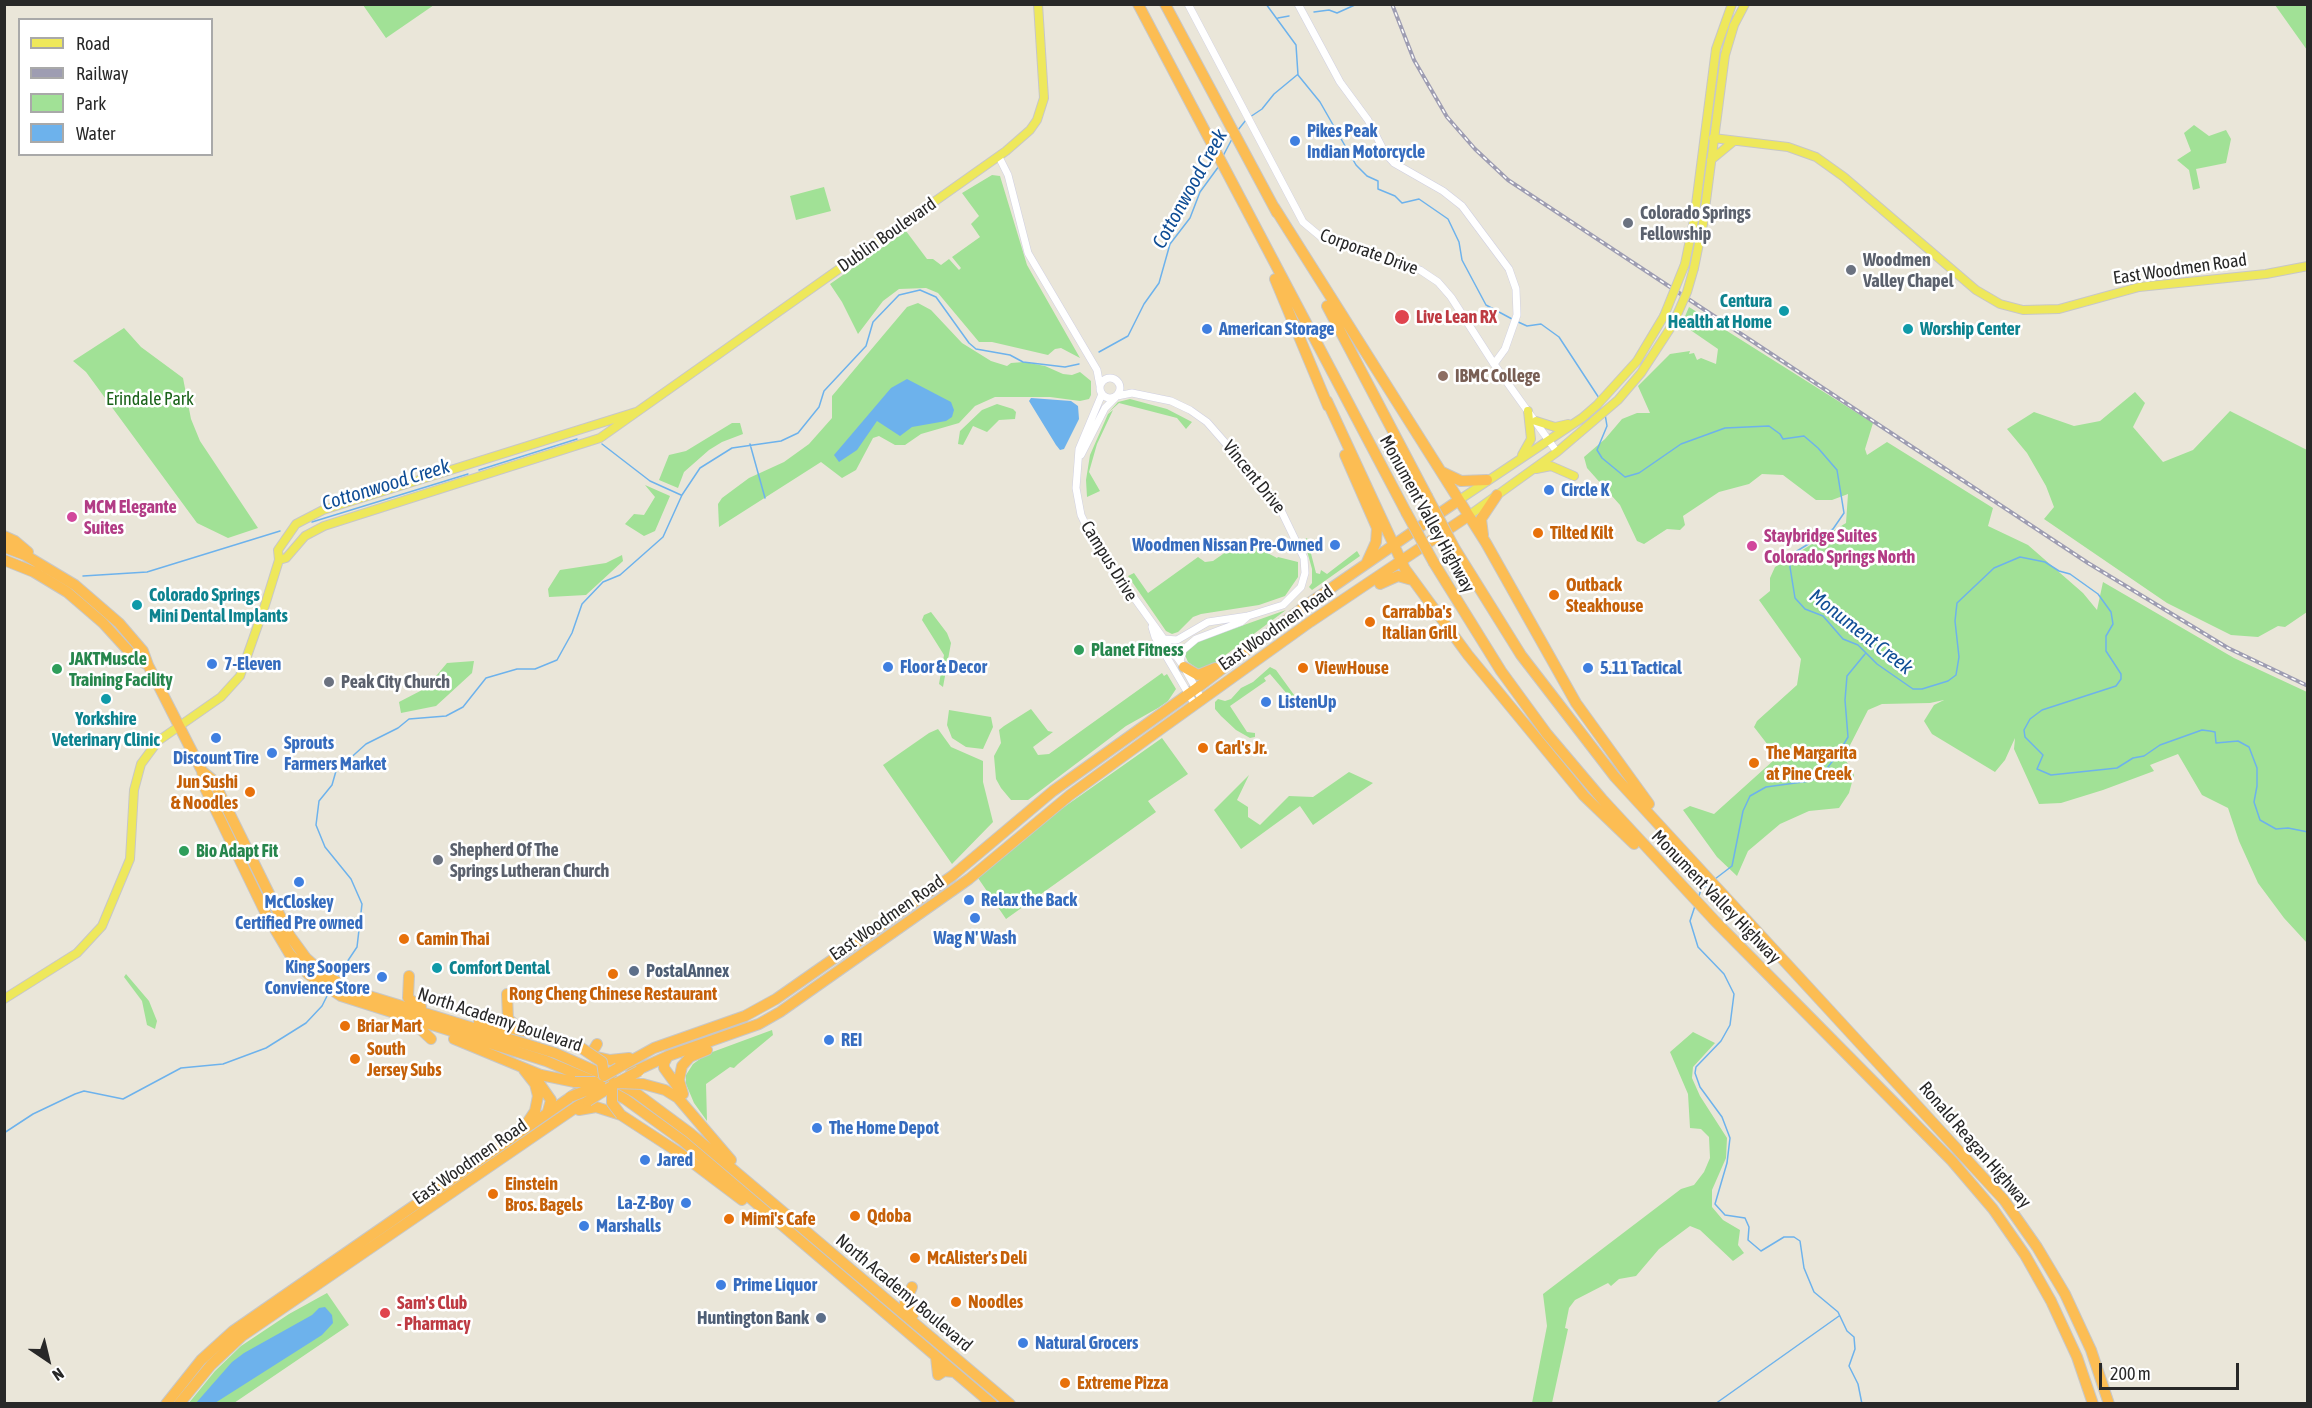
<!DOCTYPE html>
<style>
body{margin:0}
#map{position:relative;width:2312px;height:1408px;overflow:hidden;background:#eae6d9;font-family:"Asap Condensed",sans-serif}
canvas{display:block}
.frame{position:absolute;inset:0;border:6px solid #282828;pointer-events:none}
.legend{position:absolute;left:18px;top:18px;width:195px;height:138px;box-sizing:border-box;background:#fff;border:2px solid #a9a9a9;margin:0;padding:8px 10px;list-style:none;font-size:18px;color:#282828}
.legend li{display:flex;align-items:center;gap:12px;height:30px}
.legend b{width:30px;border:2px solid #a9a9a9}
.north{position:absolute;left:18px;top:1330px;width:60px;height:60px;-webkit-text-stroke:4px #fff;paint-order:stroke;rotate:145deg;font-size:16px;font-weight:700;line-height:24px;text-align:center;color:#282828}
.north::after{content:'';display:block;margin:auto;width:21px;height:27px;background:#282828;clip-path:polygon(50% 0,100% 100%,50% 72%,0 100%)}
.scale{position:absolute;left:2099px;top:1363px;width:140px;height:27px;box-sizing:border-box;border:3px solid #282828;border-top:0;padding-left:8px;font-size:18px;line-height:21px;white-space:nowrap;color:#282828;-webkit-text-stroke:4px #fff;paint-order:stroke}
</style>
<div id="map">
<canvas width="2312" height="1408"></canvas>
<div class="frame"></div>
<ul class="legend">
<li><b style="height:8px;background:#eee85b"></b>Road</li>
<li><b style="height:8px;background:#9e9db2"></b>Railway</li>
<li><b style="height:16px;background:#a1e196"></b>Park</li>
<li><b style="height:16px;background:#6db2ec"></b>Water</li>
</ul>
<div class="north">N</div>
<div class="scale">200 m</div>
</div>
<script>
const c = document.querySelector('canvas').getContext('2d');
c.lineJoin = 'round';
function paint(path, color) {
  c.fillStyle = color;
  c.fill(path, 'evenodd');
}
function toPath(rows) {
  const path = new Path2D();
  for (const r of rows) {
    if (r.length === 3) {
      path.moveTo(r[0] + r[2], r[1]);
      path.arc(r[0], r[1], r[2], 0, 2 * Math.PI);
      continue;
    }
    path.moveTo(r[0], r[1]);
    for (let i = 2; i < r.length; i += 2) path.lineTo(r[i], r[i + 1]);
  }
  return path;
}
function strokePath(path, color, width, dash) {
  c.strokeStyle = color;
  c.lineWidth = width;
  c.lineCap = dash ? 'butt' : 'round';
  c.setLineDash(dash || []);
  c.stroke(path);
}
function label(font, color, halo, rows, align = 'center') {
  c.font = font + ' "Asap Condensed",sans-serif';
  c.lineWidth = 5;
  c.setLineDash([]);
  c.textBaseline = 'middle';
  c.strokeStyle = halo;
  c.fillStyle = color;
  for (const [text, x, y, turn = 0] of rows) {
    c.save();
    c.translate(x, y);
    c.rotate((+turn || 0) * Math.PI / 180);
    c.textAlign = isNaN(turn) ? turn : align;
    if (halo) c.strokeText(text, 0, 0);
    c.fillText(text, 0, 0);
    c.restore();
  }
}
const green = toPath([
 [363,5,434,5,386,38],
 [2275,5,2307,5,2307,50],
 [2194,125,2209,136,2226,130,2231,139,2226,163,2196,169,2200,188,2193,190,2189,170,2177,160,2191,151,2184,133],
 [992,175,1000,176,1027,265,1080,358,1061,348,1055,349,1048,355,992,342,979,342,938,293,926,288,899,289,883,301,858,334,842,302,830,284,906,231,927,259,933,259,941,265,949,259,959,270,961,268,952,257,980,237,971,224,979,216,962,193],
 [824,187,831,211,796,220,790,196],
 [918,303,931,310,962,343,991,361,1007,366,1011,363,1024,362,1045,366,1063,374,1072,375,1080,372,1091,381,1091,395,1089,399,1080,401,1050,397,995,397,975,406,959,423,921,434,905,445,895,445,879,436,873,438,856,470,842,478,821,462,719,527,718,504,722,498,749,478,784,462,809,444,832,418,832,396,907,307],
 [1689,307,1873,423,1865,449,1867,455,1887,442,1993,508,1988,526,2028,545,2083,593,2097,610,2103,582,2234,658,2307,692,2307,943,2284,918,2258,883,2239,841,2228,808,2202,795,2178,754,2150,765,2154,771,2103,790,2061,803,2039,804,2014,749,2015,738,2005,760,1995,772,1932,734,1924,721,1934,705,1944,700,1930,703,1882,704,1868,710,1844,757,1854,775,1849,793,1839,808,1809,811,1780,824,1748,851,1737,876,1717,857,1683,810,1690,806,1714,814,1774,760,1771,749,1754,727,1757,721,1797,685,1801,659,1759,600,1770,591,1770,578,1775,567,1846,523,1848,494,1832,500,1816,500,1783,475,1762,474,1749,484,1719,492,1683,516,1685,525,1680,530,1667,529,1644,544,1637,541,1620,505,1587,468,1584,457,1605,439,1622,419,1637,413,1650,413,1638,386,1670,354,1690,351,1689,354,1694,353,1697,360,1701,358,1716,364,1718,349,1686,327,1683,321],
 [124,328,141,347,183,378,191,419,200,441,258,528,228,538,197,523,86,372,73,361],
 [2135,392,2145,403,2133,427,2163,462,2193,450,2230,411,2307,450,2307,612,2285,627,2278,626,2258,637,2231,635,2167,603,2044,519,2054,507,2046,486,2027,453,2007,429,2034,412,2074,426,2100,421],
 [1130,399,1167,409,1192,422,1186,429,1177,418,1119,403,1108,413,1118,402],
 [997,404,1013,409,1016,412,1015,419,999,420,987,432,973,426,963,445,958,444,960,431,982,410],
 [1113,410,1097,444,1089,472,1100,491,1087,497,1086,480,1090,455,1108,414],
 [732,423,740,423,743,434,722,442,709,450,684,472,678,488,659,480,669,455,686,451],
 [645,485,670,496,655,531,644,536,625,524,634,514,644,515,655,497],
 [1307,538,1316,573,1320,574,1321,570,1327,574,1357,551,1360,556,1312,590,1309,587,1312,583,1312,569,1304,540],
 [1243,540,1277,558,1278,557,1298,562,1298,577,1285,596,1259,605,1201,614,1193,617,1178,632,1172,634,1166,631,1128,576,1134,573,1148,593,1198,557,1205,562,1213,561],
 [622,555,623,561,586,595,549,597,548,589,560,570,606,563],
 [1286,610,1212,665,1198,669,1188,662,1184,653,1199,641],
 [931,612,947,633,951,643,943,687,939,684,944,655,922,620,924,615],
 [474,661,472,673,436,706,401,713,399,702,426,688,447,663],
 [1270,667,1276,670,1297,699,1294,702,1270,674,1264,678,1266,681,1230,706,1247,732,1255,733,1255,737,1250,738,1236,730,1221,716,1215,709,1215,702,1218,699,1225,701,1231,699,1241,688,1253,682],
 [1162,673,1164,676,1167,674,1176,689,1168,701,1158,708,1126,726,1028,800,1011,800,1001,788,996,779,994,756,1001,743,999,730,1004,726,1031,709,1048,731,1053,732,1033,747,1038,755,1049,754],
 [949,710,991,717,993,727,983,749,966,747,952,738,947,725],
 [938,729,951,747,983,761,983,782,993,822,952,864,883,765,929,733],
 [1162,738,1188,774,1148,801,1156,812,1006,919,978,878,1050,817],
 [1349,772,1373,783,1313,825,1300,806,1241,849,1214,810,1249,775,1237,800,1248,807,1248,817,1260,825,1289,796,1313,797],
 [126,974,149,1001,157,1021,155,1029,147,1025,142,1001,124,977],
 [772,1030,773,1035,738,1064,734,1068,730,1067,706,1084,707,1121,694,1103,686,1084,686,1075,693,1064,707,1054],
 [1693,1032,1715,1043,1693,1067,1692,1078,1700,1096,1727,1138,1726,1158,1712,1190,1712,1207,1723,1220,1740,1230,1738,1245,1744,1253,1733,1261,1700,1230,1690,1226,1659,1249,1636,1276,1619,1279,1611,1286,1608,1283,1575,1300,1569,1308,1565,1328,1568,1329,1552,1403,1532,1403,1547,1326,1543,1294,1681,1189,1694,1185,1704,1172,1710,1158,1709,1137,1701,1129,1690,1128,1688,1094,1670,1052],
 [327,1293,349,1325,234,1403,188,1404,215,1371,241,1346,289,1314]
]);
const water = toPath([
 [907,379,951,402,954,410,952,417,946,421,912,427,900,436,877,421,857,450,839,462,834,455,891,388],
 [1031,398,1071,401,1078,406,1079,419,1064,449,1060,450,1056,445,1029,401],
 [325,1307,332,1315,333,1323,322,1335,215,1403,196,1403,232,1362,244,1353,312,1315,319,1308]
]);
const stream = toPath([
 [1266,4,1296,45,1298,75,1320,102,1356,165,1367,176,1378,181,1378,189,1395,196,1402,203,1419,199,1448,219,1459,242,1462,260,1486,305,1512,319],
 [1314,12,1329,10,1337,13,1357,4],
 [1278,18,1289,16],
 [1250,117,1262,109,1274,94,1297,75],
 [1238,130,1246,120],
 [1223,156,1232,139],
 [1516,321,1527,326,1541,324,1559,337,1599,398],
 [1099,352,1128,336,1144,304,1159,283,1170,244,1190,218,1200,192,1219,166],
 [1605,414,1607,426,1597,450,1602,458,1625,477,1639,473,1681,444,1725,428,1769,426,1780,434,1783,439,1804,436,1818,448,1837,470,1844,513,1833,529,1792,554,1790,567,1795,598,1805,609,1823,616,1843,639,1858,645,1877,664,1913,689,1922,689,1948,681,1956,675,1959,657,1955,621,1957,603,1994,568,2020,557,2045,562,2059,571,2070,574,2098,594,2111,612,2113,624,2106,636,2106,651,2121,674,2121,679,2116,686,2042,710,2030,719,2024,730,2025,737,2043,755,2037,769,2051,775,2117,768,2133,758,2144,756,2160,745,2202,730,2210,731,2215,732,2216,743,2238,741,2249,747,2257,768,2257,786,2254,802,2260,820,2276,829,2288,828,2308,832],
 [602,444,650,481,681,495],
 [750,444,765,498],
 [479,470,577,439],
 [312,522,468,474],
 [83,576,147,572,280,531],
 [1715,879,1732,866,1743,811,1750,796,1766,787,1810,781,1821,776,1838,754,1848,737,1845,700,1847,676,1865,654],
 [1699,896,1701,889,1709,884],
 [1695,906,1690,921,1698,947,1724,974,1734,994,1730,1025,1721,1041,1696,1067,1695,1073,1700,1087,1722,1117,1730,1138,1727,1163,1715,1204,1725,1215,1745,1218,1749,1227,1748,1240,1761,1251,1784,1237,1794,1237,1800,1241,1804,1268,1814,1292,1838,1312,1847,1331,1854,1337,1855,1349,1849,1366,1858,1384,1862,1404],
 [337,977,357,947,362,904,351,879,325,847,316,825,319,801,332,785,336,771,366,744,398,728,409,719,446,716,463,707,486,678,517,669,535,669,557,660,572,633,582,604,603,582,620,575,663,537,682,495,700,468,732,448,781,441,798,433,819,407,824,391,866,346,873,322,899,295,920,290,936,297,969,343,976,349,1010,355,1023,362,1065,367,1079,364],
 [4,1133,33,1114,75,1094,84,1091,123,1099,181,1068,223,1064,266,1048,306,1023,322,1006,329,992],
 [1715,1404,1839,1316]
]);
const minor = toPath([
 [1188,4,1303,222,1321,237,1420,270,1438,282,1451,297,1494,364,1557,452],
 [1298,4,1340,82,1368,120,1385,153,1394,163,1443,191,1462,206,1509,269,1516,289,1517,315,1505,349,1494,364],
 [999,157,1008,175,1028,253,1097,370,1100,386],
 [1110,388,10],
 [1102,394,1079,449,1076,488,1081,515,1094,542,1184,667,1202,700],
 [1117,396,1132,393,1171,401,1190,410,1207,422,1277,502,1304,558,1305,573,1301,587,1283,605,1248,616,1208,622,1177,640,1164,639],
 [1081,455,1105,408,1115,398],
 [1152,627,1155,637,1195,705],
 [1180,661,1183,650,1196,639,1241,622,1248,616]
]);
const major = toPath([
 [1713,138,1788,147,1816,157,1844,177,1976,290,2000,304,2023,310,2059,309,2139,287,2266,274,2308,266],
 [1711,160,1734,141],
 [1685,264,1694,220,1716,49,1732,4],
 [1694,268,1703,224,1725,55,1734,25,1745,4],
 [1536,421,1555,427,1568,424],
 [1522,455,1531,439,1528,411],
 [1536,469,1551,466,1574,476],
 [1459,500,1582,418,1597,405,1637,361,1664,316],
 [1468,516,1557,452,1618,400,1641,373,1673,324],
 [279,560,286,558,305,536,324,526,600,438,1006,151,1030,130,1037,120,1044,98,1038,4],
 [4,999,77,953,102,926,130,859,134,790,141,764,158,741,221,697,240,676,265,605,279,560,278,550,296,524,323,510,636,412]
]);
const highway = toPath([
 [1138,4,1406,512],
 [1165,4,1277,213],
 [1274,207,1486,543,1576,703,1649,804],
 [1275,279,1328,406],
 [1327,306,1427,496],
 [1327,401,1405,569,1468,655,1584,796,1634,844],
 [1345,455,1377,528,1376,542,1367,562],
 [1442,472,1461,481,1487,480],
 [1483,535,1481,519,1497,495],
 [4,536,15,541,28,552],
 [4,547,25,555,75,585,119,623,143,651,148,665,202,771,204,786,267,916,289,953,308,974,341,996,546,1061,591,1080,625,1099,683,1141,992,1404],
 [1455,549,1521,655,1615,777,2004,1200,2037,1247,2065,1294,2091,1350,2109,1404],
 [4,560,34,572,67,592,103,623,134,657,148,665],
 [1434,563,1501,671,1547,734,1602,799,1715,921,1952,1161,1993,1209,2025,1255,2051,1301,2077,1357,2093,1404],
 [1380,584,1398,576,1412,580],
 [1184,667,1198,675,1215,668],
 [202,771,213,780,290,936,306,958,326,976,356,992,555,1053,600,1073,636,1093,690,1133,1010,1404],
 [409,976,408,998,421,1007],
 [507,994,508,1019,519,1028],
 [479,1022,540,1034,580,1047],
 [414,1023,431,1039],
 [454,1039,541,1075,575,1082],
 [594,1049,597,1044],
 [668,1056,664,1063,664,1068,680,1090],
 [597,1057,610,1060,629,1058],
 [618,1068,654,1048,745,1016,776,999,952,876,1053,791,1197,688,1308,604,1459,500],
 [524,1070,535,1084,538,1096,535,1111,527,1123],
 [631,1073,668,1056,759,1024,780,1012,969,879,1070,795,1147,739,1310,622,1468,516],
 [537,1080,551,1100,548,1111],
 [643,1084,665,1090,678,1098,731,1160],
 [683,1094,679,1080,682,1066,690,1057,707,1050],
 [579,1110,596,1107,621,1115,681,1154,742,1200],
 [912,1287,905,1303,913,1315],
 [936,1357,938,1375,944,1371,954,1372],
 [166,1404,201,1360,233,1331,578,1092],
 [179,1404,211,1365,242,1336,591,1097]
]);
const rail = toPath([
 [1392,4,1414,60,1447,117,1475,149,1508,180,2088,563,2228,648,2308,686]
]);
const majorBridge = toPath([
 [1664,316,1685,264],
 [1673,324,1687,292,1694,268]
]);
const highwayBridge = toPath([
 [1427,496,1455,549],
 [1406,512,1434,563],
 [580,1047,602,1062,604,1076,618,1068],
 [575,1082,595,1082],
 [617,1083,643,1084],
 [617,1083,639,1071],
 [612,1086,612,1103,621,1115],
 [570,1097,600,1085],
 [588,1101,612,1086]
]);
const markers = [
 [1295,141,6,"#3f7fe0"],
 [1628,223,6,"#6b7280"],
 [1851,270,6,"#6b7280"],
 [1784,311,6,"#0f9aa8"],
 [1402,317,8,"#e0444e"],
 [1207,329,6,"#3f7fe0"],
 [1908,329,6,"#0f9aa8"],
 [1443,376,6,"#8d6e63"],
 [1549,490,6,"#3f7fe0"],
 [72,517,6,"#d1479c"],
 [1538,533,6,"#e8710a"],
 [1335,545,6,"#3f7fe0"],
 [1752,546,6,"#d1479c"],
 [1554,595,6,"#e8710a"],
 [137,605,6,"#0f9aa8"],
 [1370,622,6,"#e8710a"],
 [1079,650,6,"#2e9e5b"],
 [212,664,6,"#3f7fe0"],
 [888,667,6,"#3f7fe0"],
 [1303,668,6,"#e8710a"],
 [1588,668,6,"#3f7fe0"],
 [57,669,6,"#2e9e5b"],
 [329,682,6,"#6b7280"],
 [106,699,6,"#0f9aa8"],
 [1266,702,6,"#3f7fe0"],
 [216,738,6,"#3f7fe0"],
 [1203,748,6,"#e8710a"],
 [272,753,6,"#3f7fe0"],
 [1754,763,6,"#e8710a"],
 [250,792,6,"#e8710a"],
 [184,851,6,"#2e9e5b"],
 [438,860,6,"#6b7280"],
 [299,882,6,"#3f7fe0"],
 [969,900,6,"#3f7fe0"],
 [975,918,6,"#3f7fe0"],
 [404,939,6,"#e8710a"],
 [437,968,6,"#0f9aa8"],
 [634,971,6,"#5c6f8a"],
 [613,974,6,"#e8710a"],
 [382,977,6,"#3f7fe0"],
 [345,1026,6,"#e8710a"],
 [829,1040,6,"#3f7fe0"],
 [355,1059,6,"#e8710a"],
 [817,1128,6,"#3f7fe0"],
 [645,1160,6,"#3f7fe0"],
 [493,1194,6,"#e8710a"],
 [686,1203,6,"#3f7fe0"],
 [855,1216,6,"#e8710a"],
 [729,1219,6,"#e8710a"],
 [584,1226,6,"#3f7fe0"],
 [915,1258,6,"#e8710a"],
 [721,1285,6,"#3f7fe0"],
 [956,1302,6,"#e8710a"],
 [385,1313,6,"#e0444e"],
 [821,1318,6,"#5c6f8a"],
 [1023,1343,6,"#3f7fe0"],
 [1065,1383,6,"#e8710a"]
];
const shopNames = [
 ["Pikes Peak",1307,131],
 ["Indian Motorcycle",1307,152],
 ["American Storage",1219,329],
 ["Circle K",1561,490],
 ["Woodmen Nissan Pre-Owned",1323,545,"right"],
 ["7-Eleven",224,664],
 ["Floor & Decor",900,667],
 ["5.11 Tactical",1600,668],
 ["ListenUp",1278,702],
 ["Sprouts",284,743],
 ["Farmers Market",284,764],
 ["Discount Tire",216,758,"center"],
 ["Relax the Back",981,900],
 ["McCloskey",299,902,"center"],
 ["Certified Pre owned",299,923,"center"],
 ["Wag N' Wash",975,938,"center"],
 ["King Soopers",370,967,"right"],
 ["Convience Store",370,988,"right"],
 ["REI",841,1040],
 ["The Home Depot",829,1128],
 ["Jared",657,1160],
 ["La-Z-Boy",674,1203,"right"],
 ["Marshalls",596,1226],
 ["Prime Liquor",733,1285],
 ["Natural Grocers",1035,1343]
];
const worshipNames = [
 ["Colorado Springs",1640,213],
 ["Fellowship",1640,234],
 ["Woodmen",1863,260],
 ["Valley Chapel",1863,281],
 ["Peak City Church",341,682],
 ["Shepherd Of The",450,850],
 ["Springs Lutheran Church",450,871]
];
const streetNames = [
 ["Dublin Boulevard",887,235,-35],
 ["Corporate Drive",1369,252,20],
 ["East Woodmen Road",2180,269,-8],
 ["Vincent Drive",1254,477,51],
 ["Monument Valley Highway",1427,514,61],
 ["Campus Drive",1109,561,58],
 ["East Woodmen Road",1276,628,-35],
 ["Monument Valley Highway",1716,897,46],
 ["East Woodmen Road",887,918,-35],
 ["North Academy Boulevard",500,1020,18],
 ["Ronald Reagan Highway",1975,1145,49],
 ["East Woodmen Road",470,1162,-35],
 ["North Academy Boulevard",904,1293,40]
];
const cultureNames = [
 ["Centura",1772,301,"right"],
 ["Health at Home",1772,322,"right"],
 ["Worship Center",1920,329],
 ["Colorado Springs",149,595],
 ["Mini Dental Implants",149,616],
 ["Yorkshire",106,719,"center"],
 ["Veterinary Clinic",106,740,"center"],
 ["Comfort Dental",449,968]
];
const healthNames = [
 ["Live Lean RX",1416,317],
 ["Sam's Club",397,1303],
 ["- Pharmacy",397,1324]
];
const educationNames = [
 ["IBMC College",1455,376]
];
const parkNames = [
 ["Erindale Park",150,399]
];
const hotelNames = [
 ["MCM Elegante",84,507],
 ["Suites",84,528],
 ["Staybridge Suites",1764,536],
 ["Colorado Springs North",1764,557]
];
const foodNames = [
 ["Tilted Kilt",1550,533],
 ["Outback",1566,585],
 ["Steakhouse",1566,606],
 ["Carrabba's",1382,612],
 ["Italian Grill",1382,633],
 ["ViewHouse",1315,668],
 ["Carl's Jr.",1215,748],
 ["The Margarita",1766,753],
 ["at Pine Creek",1766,774],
 ["Jun Sushi",238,782,"right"],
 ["& Noodles",238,803,"right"],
 ["Camin Thai",416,939],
 ["Rong Cheng Chinese Restaurant",613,994,"center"],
 ["Briar Mart",357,1026],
 ["South",367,1049],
 ["Jersey Subs",367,1070],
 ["Einstein",505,1184],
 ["Bros. Bagels",505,1205],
 ["Qdoba",867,1216],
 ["Mimi's Cafe",741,1219],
 ["McAlister's Deli",927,1258],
 ["Noodles",968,1302],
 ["Extreme Pizza",1077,1383]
];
const leisureNames = [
 ["Planet Fitness",1091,650],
 ["JAKTMuscle",69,659],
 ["Training Facility",69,680],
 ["Bio Adapt Fit",196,851]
];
const serviceNames = [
 ["PostalAnnex",646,971],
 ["Huntington Bank",809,1318,"right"]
];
const waterNames = [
 ["Cottonwood Creek",1190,189,-61],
 ["Cottonwood Creek",386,485,-17],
 ["Monument Creek",1861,632,38]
];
paint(green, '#a1e196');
paint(water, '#6db2ec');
strokePath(stream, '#6db2ec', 1.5);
strokePath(minor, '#cfcfe1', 8);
strokePath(major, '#c7c7c7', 10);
strokePath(highway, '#c7c7c7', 12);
strokePath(minor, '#fff', 7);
strokePath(major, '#eee85b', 8);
strokePath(highway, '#fcbd53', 10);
strokePath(rail, '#9e9db2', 4);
strokePath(rail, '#fff', 1.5, [4.5]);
strokePath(majorBridge, '#c7c7c7', 10, []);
strokePath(highwayBridge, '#c7c7c7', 12, []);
strokePath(majorBridge, '#eee85b', 8);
strokePath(highwayBridge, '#fcbd53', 10);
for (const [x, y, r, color] of markers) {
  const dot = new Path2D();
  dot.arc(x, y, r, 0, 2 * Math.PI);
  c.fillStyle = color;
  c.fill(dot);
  strokePath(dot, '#fff', 2);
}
label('bold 18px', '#366cbe', '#fff', shopNames, 'left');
label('bold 18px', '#5b616d', '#fff', worshipNames, 'left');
label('18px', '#282828', '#fff', streetNames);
label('bold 18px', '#0d838f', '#fff', cultureNames, 'left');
label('bold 18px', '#be3a42', '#fff', healthNames, 'left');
label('bold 18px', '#785e54', '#fff', educationNames, 'left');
label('18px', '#1b631a', '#fff', parkNames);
label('bold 18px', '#b23c85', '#fff', hotelNames, 'left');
label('bold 18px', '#c56008', '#fff', foodNames, 'left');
label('bold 18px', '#27864d', '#fff', leisureNames, 'left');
label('bold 18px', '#4e5e75', '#fff', serviceNames, 'left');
label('italic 20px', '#0f4d95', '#fff', waterNames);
</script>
